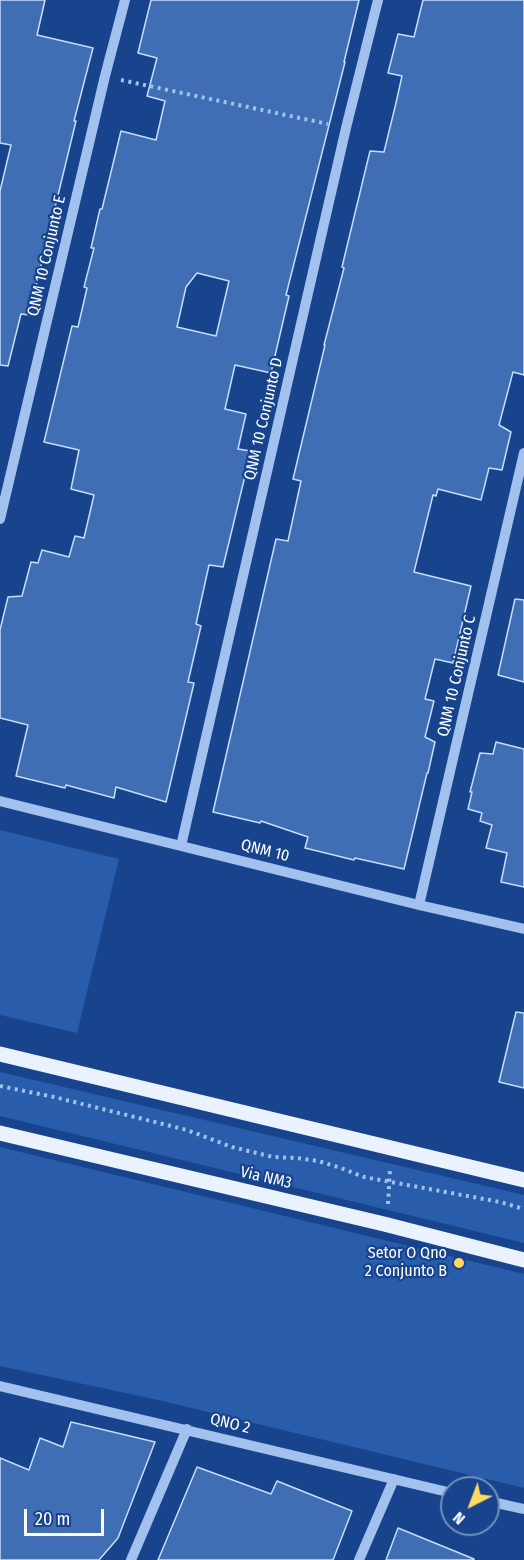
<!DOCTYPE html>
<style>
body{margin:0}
#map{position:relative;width:524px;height:1560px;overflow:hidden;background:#17448d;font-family:"Fira Sans Condensed",sans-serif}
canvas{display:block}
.north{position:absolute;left:440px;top:1476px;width:60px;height:60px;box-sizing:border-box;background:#17448d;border:2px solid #748fbb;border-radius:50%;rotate:222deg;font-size:16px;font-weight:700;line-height:24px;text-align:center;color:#fff}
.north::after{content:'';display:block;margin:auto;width:21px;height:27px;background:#ffd960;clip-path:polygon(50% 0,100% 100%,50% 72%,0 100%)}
.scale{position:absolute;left:24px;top:1509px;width:80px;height:27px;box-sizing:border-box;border:3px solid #fff;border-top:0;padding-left:8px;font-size:18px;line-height:21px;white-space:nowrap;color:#fff;-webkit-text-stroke:4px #17448d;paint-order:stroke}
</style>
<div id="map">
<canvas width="524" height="1560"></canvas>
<div class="north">N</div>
<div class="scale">20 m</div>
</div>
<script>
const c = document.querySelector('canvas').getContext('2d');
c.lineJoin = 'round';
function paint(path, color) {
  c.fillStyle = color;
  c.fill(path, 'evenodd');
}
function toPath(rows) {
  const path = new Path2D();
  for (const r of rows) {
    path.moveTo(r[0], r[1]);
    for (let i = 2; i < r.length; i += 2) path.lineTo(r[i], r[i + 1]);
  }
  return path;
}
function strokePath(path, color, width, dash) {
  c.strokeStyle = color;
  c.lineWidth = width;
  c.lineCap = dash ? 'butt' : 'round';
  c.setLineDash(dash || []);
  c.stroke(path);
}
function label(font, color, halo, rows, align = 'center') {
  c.font = font + ' "Fira Sans Condensed",sans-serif';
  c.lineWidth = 4.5;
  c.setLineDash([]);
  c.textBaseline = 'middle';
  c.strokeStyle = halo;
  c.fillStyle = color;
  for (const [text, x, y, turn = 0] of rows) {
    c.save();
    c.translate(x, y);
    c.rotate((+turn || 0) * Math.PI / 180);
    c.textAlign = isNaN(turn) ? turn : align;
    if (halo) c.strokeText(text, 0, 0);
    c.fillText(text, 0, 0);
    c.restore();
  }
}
const green = toPath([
 [0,830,119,859,77,1033,0,1015],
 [0,1072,524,1195,524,1243,0,1116],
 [0,1147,524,1274,524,1488,158,1400,0,1366]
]);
const building = toPath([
 [0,0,45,0,37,35,93,48,74,121,76,121,29,315,21,314,8,366,0,365,0,191,11,145,0,143,0,0],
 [151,0,359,0,344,62,345,62,286,295,289,296,271,373,235,365,225,409,246,414,238,449,251,451,223,567,209,565,196,624,201,626,188,682,194,683,166,802,116,787,114,798,66,785,65,788,16,776,28,725,0,718,0,630,8,597,22,596,31,562,38,563,42,550,69,557,75,536,84,538,94,495,71,489,79,450,44,442,72,326,78,327,87,288,84,287,94,248,91,248,100,209,102,209,121,131,156,140,165,101,147,96,157,58,138,53,151,0],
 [197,273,229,281,216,336,177,327,186,287,197,273],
 [423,0,524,0,524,375,513,372,499,425,511,432,502,470,489,468,481,500,438,489,436,496,433,495,414,572,471,586,453,663,435,659,425,699,434,701,425,737,435,742,428,773,427,773,404,869,355,858,354,860,305,848,308,837,261,821,260,823,213,812,276,539,288,541,301,481,293,479,325,345,324,345,344,268,342,267,370,151,384,152,396,103,402,76,388,73,398,34,414,37,423,0],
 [515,599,524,600,524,682,498,675,515,599],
 [496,742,524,749,524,887,501,882,507,853,486,848,492,825,480,821,482,813,468,809,472,792,470,792,480,753,493,754,496,742],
 [516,1012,524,1013,524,1088,499,1082,516,1012],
 [71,1422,155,1442,118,1538,99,1560,0,1560,0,1458,29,1470,40,1438,63,1447,71,1422],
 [197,1467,271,1494,277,1481,352,1511,333,1560,158,1560,197,1467],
 [398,1528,474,1559,474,1560,386,1560,398,1528]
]);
const path = toPath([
 [121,80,328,124],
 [0,1086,54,1097,187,1130,232,1147,273,1157,297,1158,318,1161,338,1167,364,1177,500,1202,524,1209],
 [388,1204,390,1169]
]);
const minor = toPath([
 [0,519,105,76,125,0],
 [0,801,419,905,524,929],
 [181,846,346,128,378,0],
 [419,905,524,453],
 [0,1386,452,1493],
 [488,1501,524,1509],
 [131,1560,187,1429],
 [359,1560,394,1479]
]);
const major = toPath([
 [0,1054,524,1180],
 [0,1133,384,1224,524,1260]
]);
const markers = [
 [459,1263,6,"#ffd960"]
];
const streetNames = [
 ["QNM 10 Conjunto E",47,256,-77],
 ["QNM 10 Conjunto D",264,419,-77],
 ["QNM 10 Conjunto C",457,676,-77],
 ["QNM 10",265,851,14],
 ["Via NM3",266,1178,13],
 ["QNO 2",230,1424,14]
];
const poiNames = [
 ["Setor O Qno",447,1254],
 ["2 Conjunto B",447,1272]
];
paint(green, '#295dab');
paint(building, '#3f6eb5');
strokePath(building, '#c8dcfb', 1.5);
strokePath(path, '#a2c1ef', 4, [3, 4.5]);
strokePath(minor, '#a2c1ef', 10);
strokePath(major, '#eaf1ff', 15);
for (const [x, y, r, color] of markers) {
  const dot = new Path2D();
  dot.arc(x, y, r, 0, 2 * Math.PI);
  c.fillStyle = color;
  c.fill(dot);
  strokePath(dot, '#17448d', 2);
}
label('16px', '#fff', '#17448d', streetNames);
label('16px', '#fff', '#17448d', poiNames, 'right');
</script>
